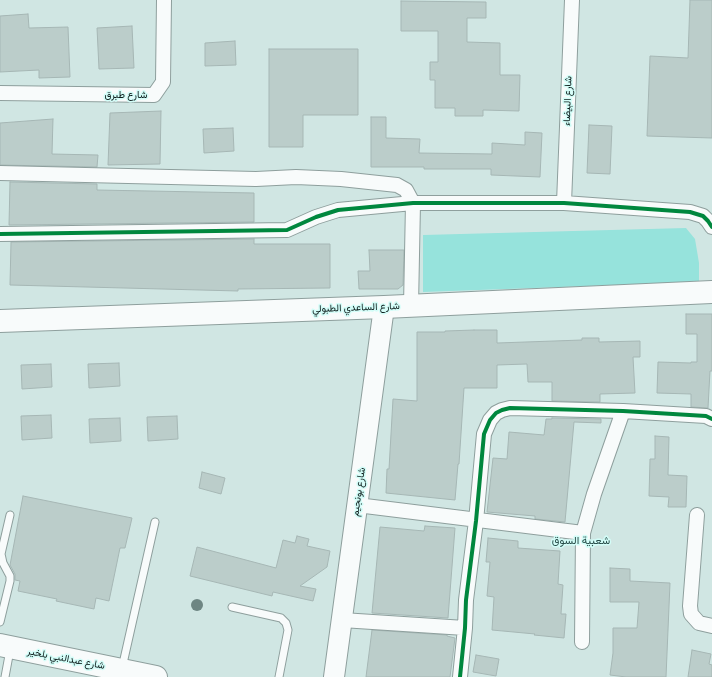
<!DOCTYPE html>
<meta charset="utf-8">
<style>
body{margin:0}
canvas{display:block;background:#d0e6e3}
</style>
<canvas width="712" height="677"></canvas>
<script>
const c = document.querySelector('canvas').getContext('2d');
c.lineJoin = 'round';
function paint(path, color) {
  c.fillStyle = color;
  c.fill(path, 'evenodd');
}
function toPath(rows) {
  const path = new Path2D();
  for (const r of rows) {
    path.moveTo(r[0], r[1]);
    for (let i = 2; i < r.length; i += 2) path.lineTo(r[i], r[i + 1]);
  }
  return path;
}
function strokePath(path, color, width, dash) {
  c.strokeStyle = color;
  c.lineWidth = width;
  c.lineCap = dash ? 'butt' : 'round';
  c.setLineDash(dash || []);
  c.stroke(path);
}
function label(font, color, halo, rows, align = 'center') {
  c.font = font + ' Signika,Vazirmatn,sans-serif';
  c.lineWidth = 3;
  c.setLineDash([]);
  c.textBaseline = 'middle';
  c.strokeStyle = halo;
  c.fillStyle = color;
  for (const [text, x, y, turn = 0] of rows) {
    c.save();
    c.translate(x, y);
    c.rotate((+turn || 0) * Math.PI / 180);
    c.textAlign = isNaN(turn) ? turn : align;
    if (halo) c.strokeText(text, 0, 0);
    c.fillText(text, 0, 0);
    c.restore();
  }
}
const green = toPath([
 [686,228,695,239,699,263,699,282,423,292,423,235]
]);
const building = toPath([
 [690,0,712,0,712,138,647,136,650,56,688,58,690,0],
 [401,1,486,2,486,18,467,18,467,42,500,43,500,75,520,75,519,111,483,110,483,116,455,116,455,108,435,108,435,80,430,80,430,62,438,62,438,31,401,31,401,1],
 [28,14,29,28,68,27,70,77,39,78,39,70,0,72,0,16,28,14],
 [132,26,134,68,99,69,97,28,132,26],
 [235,41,236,65,205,66,205,43,235,41],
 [269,49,358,49,358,115,303,115,303,147,269,147,269,49],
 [161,111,160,164,108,165,110,113,161,111],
 [371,117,386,117,386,138,420,139,419,153,492,154,492,143,525,145,525,132,542,133,540,177,491,175,491,169,424,169,424,167,371,167,371,117],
 [53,119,52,154,98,155,97,167,0,165,0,123,53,119],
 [589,125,612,126,610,174,587,173,589,125],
 [233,128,234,151,204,153,203,129,233,128],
 [10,182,97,184,97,190,254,193,254,222,9,225,10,182],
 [254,239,254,244,330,244,330,288,238,289,238,291,10,285,11,242,254,239],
 [369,250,404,250,403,285,398,289,359,289,358,271,370,271,369,250],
 [686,314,712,314,712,371,710,371,708,408,691,407,691,394,657,393,658,362,691,363,691,362,697,362,697,334,686,334,686,314],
 [474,330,497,330,497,343,582,340,582,338,599,338,599,342,640,341,640,357,633,357,635,393,600,394,600,402,552,401,552,382,528,382,527,364,497,365,497,388,464,388,459,464,458,464,455,500,386,493,387,469,389,469,393,399,417,401,417,332,445,332,445,331,474,330],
 [119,363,120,386,89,388,88,364,119,363],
 [51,364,52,387,22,389,21,365,51,364],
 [51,415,52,438,22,440,21,416,51,415],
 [177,416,178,439,148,441,147,417,177,416],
 [120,418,121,441,90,443,89,419,120,418],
 [552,418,601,419,601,423,574,422,565,522,535,519,535,516,487,512,493,458,507,459,509,432,544,435,546,419,552,419,552,418],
 [655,436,669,437,668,475,687,476,686,507,668,507,669,497,649,496,650,459,655,459,655,436],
 [202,472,225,478,221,494,199,488,202,472],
 [23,496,132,518,125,548,120,548,109,601,96,598,94,609,56,601,57,599,18,591,20,581,15,580,15,574,10,565,23,496],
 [425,526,455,528,448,618,372,613,380,527,424,531,425,526],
 [297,536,309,539,307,546,330,551,327,567,300,586,316,589,313,601,273,592,272,596,190,576,197,547,276,568,283,540,295,543,297,536],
 [488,538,518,541,518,548,560,551,558,584,563,585,561,614,566,614,564,638,534,635,535,634,492,630,494,597,487,596,490,562,486,562,488,538],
 [610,568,630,569,630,581,670,583,666,677,626,677,610,675,613,653,613,628,637,628,639,602,610,602,610,568],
 [372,630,447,635,447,636,455,638,450,677,366,677,372,630],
 [692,650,711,654,709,664,712,665,712,677,688,677,692,650],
 [476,655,499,659,496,676,473,672,476,655]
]);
const lane = toPath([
 [232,607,281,618,286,623,288,630,279,677],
 [0,622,10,581,10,576,3,563,1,554,10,515],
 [122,668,155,522],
 [5,677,10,650]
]);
const street = toPath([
 [0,93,154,95,163,82,164,0],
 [0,173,256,179,296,177,341,179,397,185,406,190,413,203,411,306],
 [564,203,572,0],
 [0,234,287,230,316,217,338,210,413,203,564,203,690,212,703,216,708,221,712,227],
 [357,505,583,533],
 [697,515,690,606,691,614,699,623,712,626],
 [342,620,465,628],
 [582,642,583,533,594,494,623,411],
 [460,677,465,628,466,600,476,521,484,434,490,420,496,413,502,410,510,408,623,411,706,416,712,419]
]);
const secondary = toPath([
 [334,677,384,307]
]);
const highway = toPath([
 [0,321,384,307,712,292],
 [0,645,156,677]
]);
const cycleway = toPath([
 [0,234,287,230,316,217,338,210,413,203,564,203,690,212,703,216,708,221,712,227],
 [460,677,465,628,466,600,476,521,484,434,490,420,496,413,502,410,510,408,623,411,706,416,712,419]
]);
const trees = [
 [197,605]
];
const streetNames = [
 ["شارع طبرق",126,95],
 ["شارع البيضاء",568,101,-88],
 ["شارع الساعدي الطبولي",356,308,-2],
 ["شارع بونجيم",359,492,-82],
 ["شارع عبدالنبي بلخير",66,659,11]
];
const neighbourhoodNames = [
 ["شعبية السوق",581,541]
];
paint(green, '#96e3dc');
paint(building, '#bbcdca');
strokePath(building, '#a6b7b5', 1);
strokePath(lane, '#8e9f9d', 9);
strokePath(street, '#8e9f9d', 16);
strokePath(secondary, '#8e9f9d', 22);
strokePath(highway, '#8e9f9d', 24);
strokePath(lane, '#f8fbfb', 7);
strokePath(street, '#f8fbfb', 14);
strokePath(secondary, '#f8fbfb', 20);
strokePath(highway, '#f8fbfb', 22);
strokePath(cycleway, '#00873e', 4);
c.fillStyle = '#6e8683';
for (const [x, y] of trees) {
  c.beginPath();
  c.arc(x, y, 6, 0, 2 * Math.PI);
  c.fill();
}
label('10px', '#0c1b1a', '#d3fdf8', streetNames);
label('11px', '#264b47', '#d3fdf8', neighbourhoodNames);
</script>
